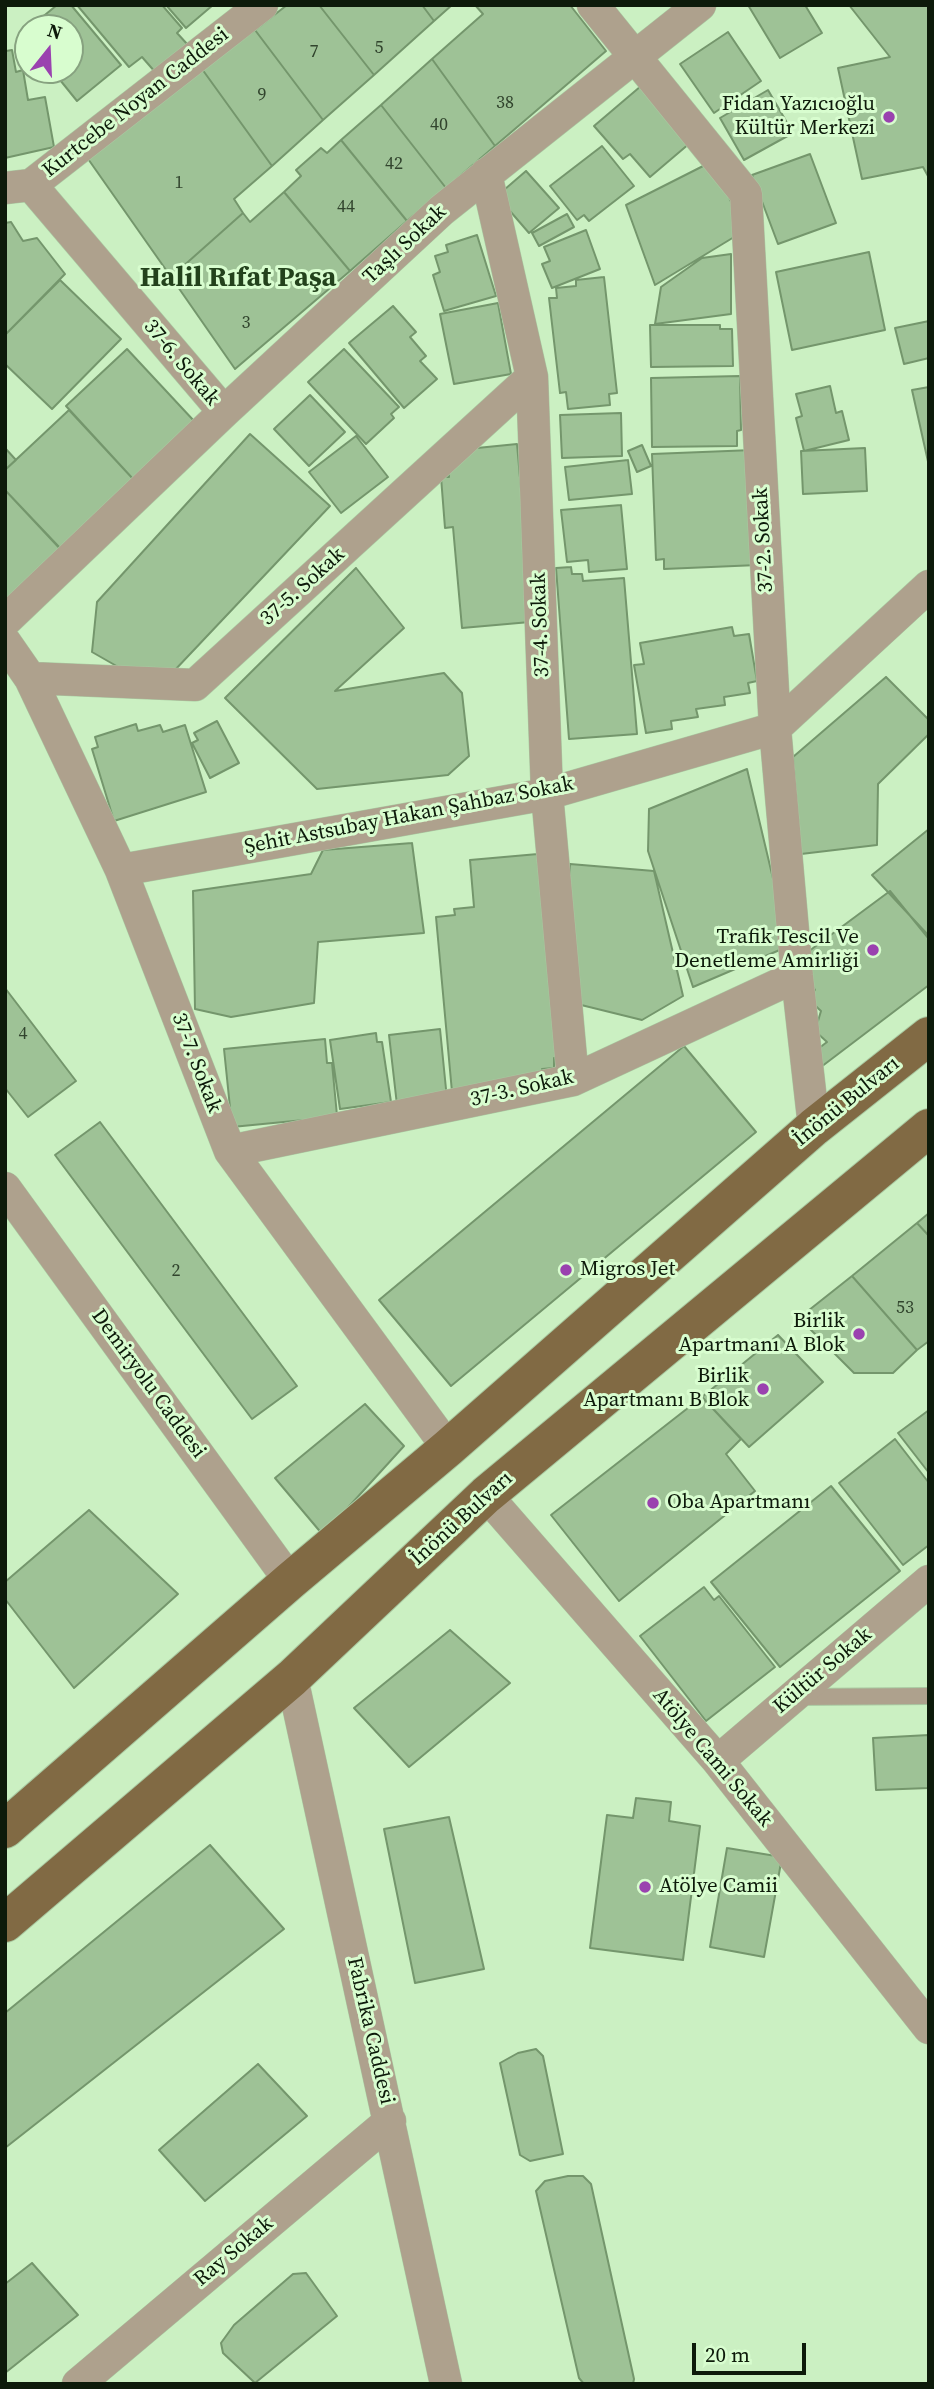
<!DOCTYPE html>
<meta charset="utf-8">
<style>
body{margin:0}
#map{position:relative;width:934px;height:2389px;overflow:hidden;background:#cbf0c2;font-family:"Source Serif 4",serif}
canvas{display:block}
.frame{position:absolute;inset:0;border:7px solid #0d1a0a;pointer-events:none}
.north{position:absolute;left:14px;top:14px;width:70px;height:70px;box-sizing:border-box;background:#d8fdcf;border:2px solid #87a280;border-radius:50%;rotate:18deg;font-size:19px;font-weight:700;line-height:28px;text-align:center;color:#0d1a0a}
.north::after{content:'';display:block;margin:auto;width:24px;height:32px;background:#9a42af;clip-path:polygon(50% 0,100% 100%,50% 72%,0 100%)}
.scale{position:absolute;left:692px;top:2343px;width:114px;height:32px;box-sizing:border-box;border:4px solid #0d1a0a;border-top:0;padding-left:9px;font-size:21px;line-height:24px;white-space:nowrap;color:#0d1a0a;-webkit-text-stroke:5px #d8fdcf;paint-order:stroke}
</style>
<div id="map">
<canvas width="934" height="2389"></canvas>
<div class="frame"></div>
<div class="north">N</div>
<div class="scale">20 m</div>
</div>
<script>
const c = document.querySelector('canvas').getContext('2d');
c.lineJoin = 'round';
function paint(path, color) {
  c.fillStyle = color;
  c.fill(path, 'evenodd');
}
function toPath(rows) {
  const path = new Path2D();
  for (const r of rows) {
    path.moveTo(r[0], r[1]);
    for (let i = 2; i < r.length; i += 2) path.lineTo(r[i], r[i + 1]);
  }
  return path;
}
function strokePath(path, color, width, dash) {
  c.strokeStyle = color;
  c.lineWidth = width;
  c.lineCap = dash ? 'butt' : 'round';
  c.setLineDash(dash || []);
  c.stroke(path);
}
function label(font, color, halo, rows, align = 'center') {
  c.font = font + ' "Source Serif 4",serif';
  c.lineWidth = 6;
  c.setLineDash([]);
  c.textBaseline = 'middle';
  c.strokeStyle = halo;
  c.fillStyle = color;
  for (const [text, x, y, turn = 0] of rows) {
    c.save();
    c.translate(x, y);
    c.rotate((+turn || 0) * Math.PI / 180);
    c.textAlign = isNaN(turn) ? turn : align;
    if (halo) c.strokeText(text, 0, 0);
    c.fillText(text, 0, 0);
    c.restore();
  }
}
const building = toPath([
 [57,5,71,5,121,65,77,101,52,70,70,70,70,28,29,28,57,5],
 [77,5,162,5,182,28,177,33,188,45,156,73,142,57,129,67,77,5],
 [166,5,213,5,186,28,166,5],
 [287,5,319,5,374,75,323,120,255,30,287,5],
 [319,5,422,5,434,21,374,75,319,5],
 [422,5,452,5,434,21,422,5],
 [475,5,570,5,606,51,495,146,432,59,483,14,475,5],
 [748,5,805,5,822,33,780,58,748,5],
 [849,5,929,5,929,178,923,167,862,179,838,68,890,57,849,5],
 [255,30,323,120,272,166,202,69,255,30],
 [728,32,761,81,714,113,680,64,728,32],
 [5,49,6,51,12,50,16,72,23,70,28,100,45,97,54,147,5,158,5,49],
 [432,59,495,146,446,188,381,105,432,59],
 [202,69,272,166,234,199,243,213,171,277,86,156,202,69],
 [641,86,690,143,650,177,630,154,623,159,594,126,641,86],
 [768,90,793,133,744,160,720,118,768,90],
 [381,105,446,188,407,221,341,140,381,105],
 [341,140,407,221,350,271,284,192,301,176,296,170,321,148,327,153,341,140],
 [602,146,634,186,589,221,584,215,577,220,550,186,602,146],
 [810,154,836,223,778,244,752,175,810,154],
 [713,161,744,231,655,285,626,205,713,161],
 [526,171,559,208,529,233,497,196,526,171],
 [284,192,350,271,235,369,171,277,243,213,250,222,284,192],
 [567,214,574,227,539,246,532,233,567,214],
 [11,222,23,241,37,238,65,274,5,335,5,223,11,222],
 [586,230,600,269,552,288,542,264,550,261,544,247,586,230],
 [477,235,496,296,444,311,433,275,440,272,435,256,448,252,446,245,477,235],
 [869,252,885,330,792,350,776,272,869,252],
 [731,254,731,314,655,324,661,287,702,258,731,254],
 [604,277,617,393,609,394,610,405,568,409,566,392,560,393,549,298,557,298,556,288,576,286,576,280,604,277],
 [60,280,121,339,52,409,5,364,5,335,60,280],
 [498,303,511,374,454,384,440,314,498,303],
 [393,306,416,332,410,337,426,356,420,361,437,379,404,408,349,343,393,306],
 [929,321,929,358,904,364,895,328,929,321],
 [650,325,720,325,720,329,732,329,733,366,651,367,650,325],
 [127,349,195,422,134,480,66,406,127,349],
 [344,349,399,407,391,414,394,418,366,444,308,382,344,349],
 [740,376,741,430,737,431,737,446,652,447,651,378,740,376],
 [830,386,836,413,842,411,849,440,804,451,796,418,802,416,796,394,830,386],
 [929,387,929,466,912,390,929,387],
 [310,395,345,432,309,466,274,429,310,395],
 [69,410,134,480,60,548,5,490,5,470,69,410],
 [621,413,622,456,562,458,560,415,621,413],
 [250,434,330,506,174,671,127,672,92,652,97,602,250,434],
 [356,436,388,477,341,513,309,472,356,436],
 [517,444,530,591,530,622,462,628,453,527,445,528,441,477,449,477,448,464,457,450,517,444],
 [642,445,651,466,637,472,628,451,642,445],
 [5,448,16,460,5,470,5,448],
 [865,448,867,491,803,494,801,451,865,448],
 [753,450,758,565,664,569,664,559,656,560,652,454,753,450],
 [628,460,632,494,569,500,565,467,628,460],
 [5,490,64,553,5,608,5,490],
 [621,505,627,569,589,572,588,560,567,562,561,510,621,505],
 [571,567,572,574,582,574,583,581,624,578,637,734,569,739,556,568,571,567],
 [356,568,404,628,335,691,444,673,462,693,469,756,448,775,317,789,225,698,356,568],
 [732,627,734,636,749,634,757,681,748,683,750,693,724,697,725,705,696,709,698,717,671,721,672,729,646,733,634,665,644,664,640,643,732,627],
 [886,677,929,720,929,734,878,784,877,845,801,854,793,757,886,677],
 [217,721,239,763,210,778,192,743,198,740,194,733,217,721],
 [136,724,138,731,160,725,163,732,185,725,206,792,114,821,92,749,98,747,95,737,136,724],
 [747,769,789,946,693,987,648,851,649,809,747,769],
 [929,829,929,936,872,875,929,829],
 [412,843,424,933,318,942,314,1003,231,1017,195,1009,193,891,311,874,323,850,412,843],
 [538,854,563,1057,554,1058,554,1068,542,1069,543,1077,452,1092,436,917,455,915,454,909,474,907,470,860,538,854],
 [570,864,654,871,683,996,642,1020,569,1002,570,864],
 [890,891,929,939,929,985,821,1067,814,1052,827,1042,815,1031,821,1011,808,999,815,990,797,960,890,891],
 [5,988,76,1081,28,1117,5,1088,5,988],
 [440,1029,447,1099,397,1105,389,1035,440,1029],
 [376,1033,377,1042,382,1042,391,1102,340,1109,330,1040,376,1033],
 [325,1039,327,1063,332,1063,338,1126,304,1120,232,1127,224,1049,325,1039],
 [684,1046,756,1132,451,1386,379,1300,684,1046],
 [100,1122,297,1386,252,1419,55,1155,100,1122],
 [929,1213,929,1236,917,1223,929,1213],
 [917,1223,929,1236,929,1341,917,1350,852,1276,917,1223],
 [852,1276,917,1350,893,1373,854,1373,799,1318,852,1276],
 [778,1335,823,1382,749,1447,702,1397,778,1335],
 [702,1397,741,1439,726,1454,755,1491,619,1601,551,1515,702,1397],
 [365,1404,404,1446,323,1535,275,1478,365,1404],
 [929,1410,929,1473,898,1433,929,1410],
 [895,1439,929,1483,929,1545,903,1565,839,1483,895,1439],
 [831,1486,900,1571,780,1667,711,1582,831,1486],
 [89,1510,178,1594,74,1688,5,1599,5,1582,89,1510],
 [704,1587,714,1600,719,1596,775,1667,706,1721,640,1636,704,1587],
 [450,1630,510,1683,409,1767,354,1708,450,1630],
 [929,1735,929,1788,876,1790,873,1738,929,1735],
 [636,1798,671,1802,669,1821,700,1826,683,1960,590,1948,607,1815,633,1818,636,1798],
 [449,1817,484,1969,415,1983,384,1829,449,1817],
 [210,1845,284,1929,5,2148,5,2013,210,1845],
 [727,1848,782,1857,764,1957,710,1947,727,1848],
 [536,2049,543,2056,563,2154,530,2161,520,2155,500,2063,518,2053,536,2049],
 [258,2064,307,2116,205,2201,159,2150,258,2064],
 [568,2176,583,2176,591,2184,634,2379,633,2384,584,2384,579,2378,536,2191,545,2181,568,2176],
 [32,2263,78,2315,5,2373,5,2284,32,2263],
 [306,2273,337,2316,255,2383,223,2353,221,2343,234,2325,293,2274,306,2273]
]);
const service = toPath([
 [798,1697,929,1696]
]);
const minor = toPath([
 [593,5,746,194,775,728,797,976,814,1127],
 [486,174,532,377,547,794,573,1080],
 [31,185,224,412],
 [5,188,31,185,262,5],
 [5,621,224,412,442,210,700,5],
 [5,642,30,678,121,870,230,1151,448,1448],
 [30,678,195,685,532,377],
 [121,870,547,794,775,728,929,586],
 [230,1151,573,1080,797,976],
 [5,1188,290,1581],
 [486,1495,718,1761,929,2028],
 [292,1678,446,2384],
 [718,1761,929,1581],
 [78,2384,390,2121]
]);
const primary = toPath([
 [5,1829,290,1581,448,1448,814,1127,929,1036],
 [5,1923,292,1678,486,1495,929,1128]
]);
const markers = [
 [889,117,7,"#9a42af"],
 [873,950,7,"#9a42af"],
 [566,1270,7,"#9a42af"],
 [859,1334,7,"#9a42af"],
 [763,1389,7,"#9a42af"],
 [653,1503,7,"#9a42af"],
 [645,1887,7,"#9a42af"]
];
const numberNames = [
 ["5",379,48],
 ["7",314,52],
 ["9",262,95],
 ["38",505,103],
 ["40",439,125],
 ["42",394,164],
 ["1",179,183],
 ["44",346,207],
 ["3",246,323],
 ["4",23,1034],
 ["2",176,1271],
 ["53",905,1308]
];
const streetNames = [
 ["Kurtcebe Noyan Caddesi",136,103,-38],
 ["Taşlı Sokak",405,245,-43],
 ["37-6. Sokak",181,363,50],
 ["37-2. Sokak",764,540,-93],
 ["37-5. Sokak",303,587,-42],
 ["37-4. Sokak",541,625,-92],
 ["Şehit Astsubay Hakan Şahbaz Sokak",409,816,-11],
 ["37-7. Sokak",196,1063,69],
 ["37-3. Sokak",522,1089,-13],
 ["İnönü Bulvarı",847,1102,-39],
 ["Demiryolu Caddesi",148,1384,54],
 ["İnönü Bulvarı",462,1519,-42],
 ["Kültür Sokak",823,1671,-40],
 ["Atölye Cami Sokak",712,1758,50],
 ["Fabrika Caddesi",370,2031,77],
 ["Ray Sokak",234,2252,-40]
];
const poiNames = [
 ["Fidan Yazıcıoğlu",875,105],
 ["Kültür Merkezi",875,129],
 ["Trafik Tescil Ve",859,938],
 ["Denetleme Amirliği",859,962],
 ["Migros Jet",580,1270,"left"],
 ["Birlik",845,1322],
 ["Apartmanı A Blok",845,1346],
 ["Birlik",749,1377],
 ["Apartmanı B Blok",749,1401],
 ["Oba Apartmanı",667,1503,"left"],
 ["Atölye Camii",659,1887,"left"]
];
const districtNames = [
 ["Halil Rıfat Paşa",238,279]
];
paint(building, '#9ec296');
strokePath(building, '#74966c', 2);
strokePath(service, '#a9c9a1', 18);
strokePath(minor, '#a9c9a1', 33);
strokePath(primary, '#a9c9a1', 40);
strokePath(service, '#aea18d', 16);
strokePath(minor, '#aea18d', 32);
strokePath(primary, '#816a44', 38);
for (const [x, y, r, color] of markers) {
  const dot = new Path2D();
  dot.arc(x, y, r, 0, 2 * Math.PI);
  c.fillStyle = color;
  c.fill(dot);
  strokePath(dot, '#d8fdcf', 2.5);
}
label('18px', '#31442d', null, numberNames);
label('21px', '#0d1a0a', '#d8fdcf', streetNames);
label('21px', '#0d1a0a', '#d8fdcf', poiNames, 'right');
label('bold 28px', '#23421c', '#d8fdcf', districtNames);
</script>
